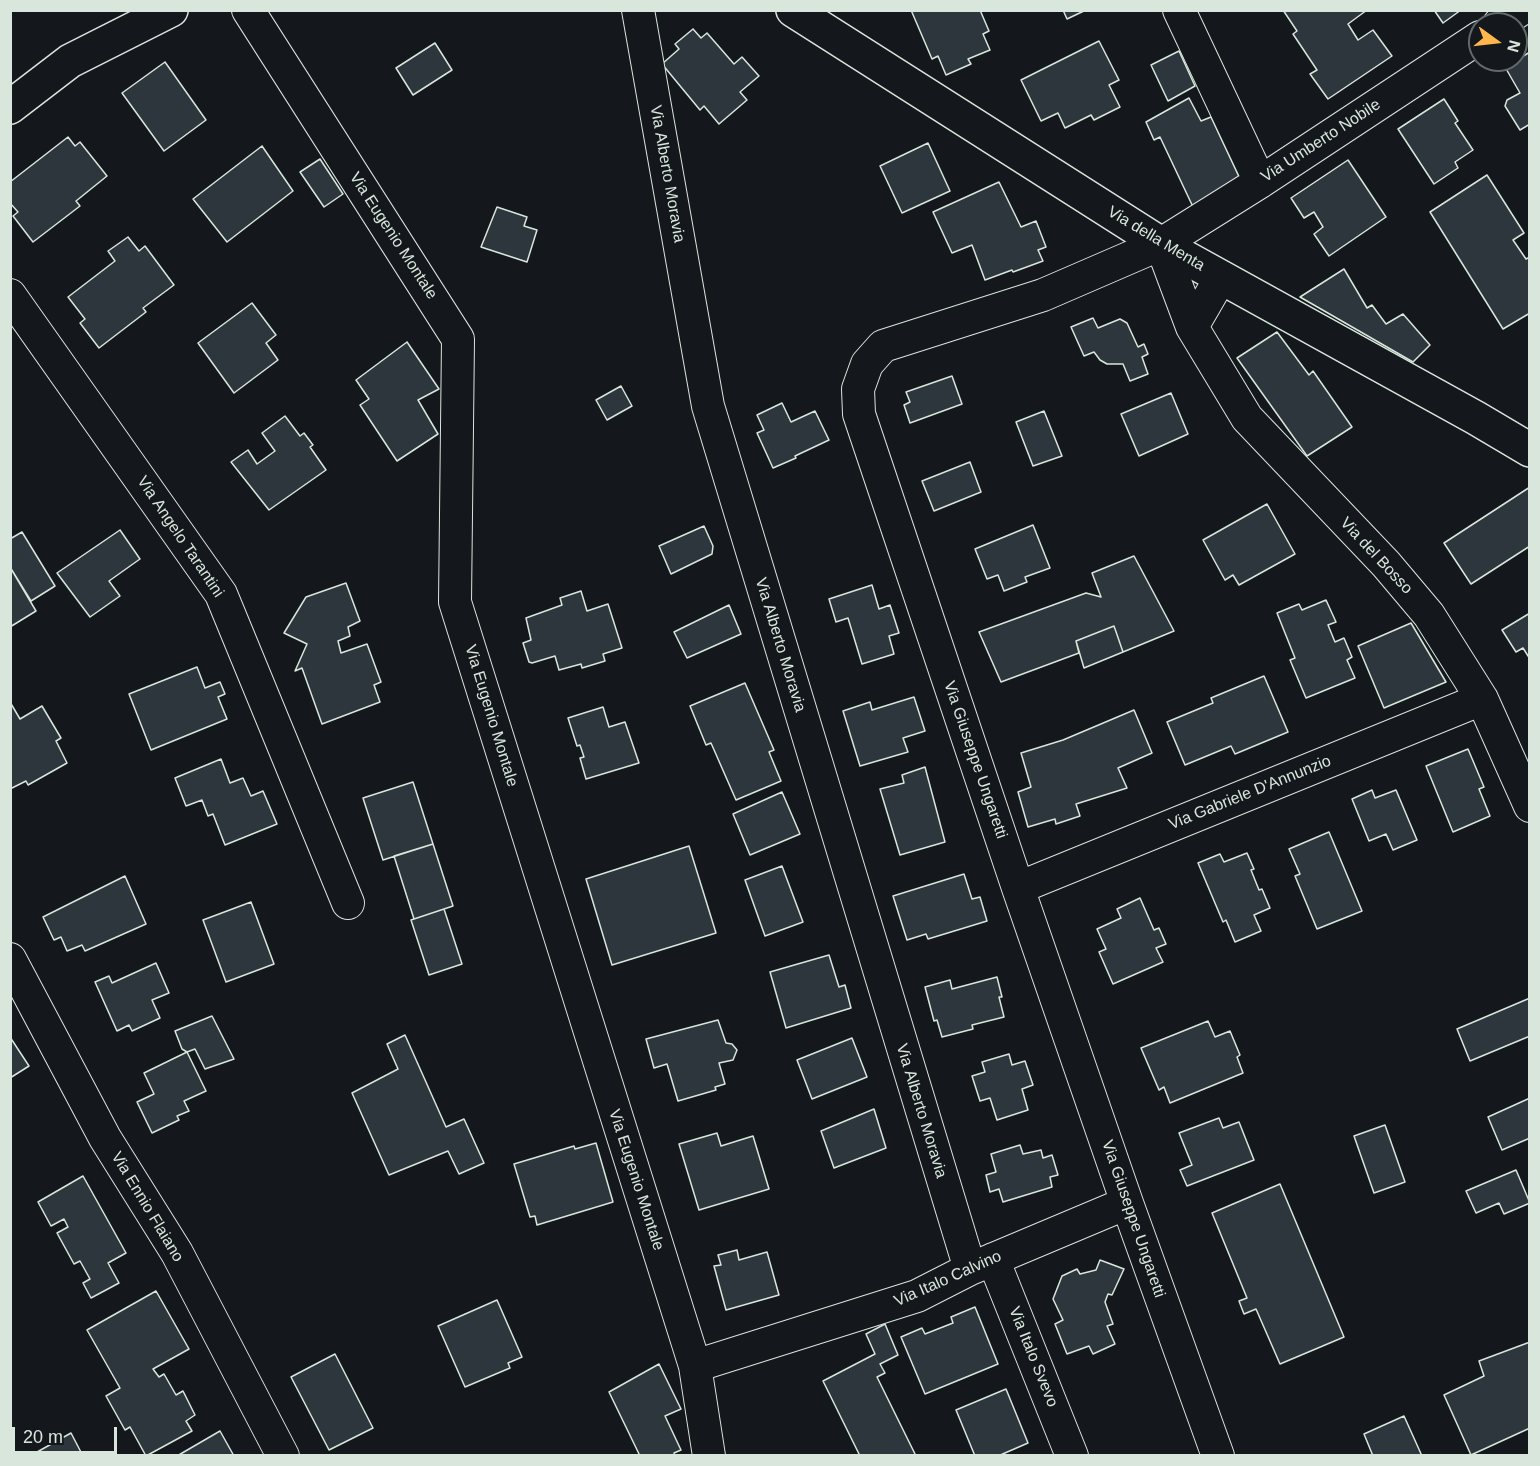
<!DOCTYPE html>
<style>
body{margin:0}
#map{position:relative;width:1540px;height:1466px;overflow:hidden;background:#14181c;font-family:Arial,sans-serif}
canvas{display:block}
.frame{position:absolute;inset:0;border:12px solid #d8e6dc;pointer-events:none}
.north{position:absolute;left:1468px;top:12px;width:60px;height:60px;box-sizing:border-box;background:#14181c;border:2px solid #626a69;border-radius:50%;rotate:105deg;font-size:16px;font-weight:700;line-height:24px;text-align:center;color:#d8e6dc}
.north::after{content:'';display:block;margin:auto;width:21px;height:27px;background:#ffb74d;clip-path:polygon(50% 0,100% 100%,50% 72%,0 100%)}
.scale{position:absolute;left:12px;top:1427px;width:105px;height:27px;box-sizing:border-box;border:3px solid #d8e6dc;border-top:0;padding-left:8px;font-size:18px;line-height:21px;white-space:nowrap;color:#d8e6dc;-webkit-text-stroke:4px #14181c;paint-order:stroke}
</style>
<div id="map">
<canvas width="1540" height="1466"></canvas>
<div class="frame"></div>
<div class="north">N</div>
<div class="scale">20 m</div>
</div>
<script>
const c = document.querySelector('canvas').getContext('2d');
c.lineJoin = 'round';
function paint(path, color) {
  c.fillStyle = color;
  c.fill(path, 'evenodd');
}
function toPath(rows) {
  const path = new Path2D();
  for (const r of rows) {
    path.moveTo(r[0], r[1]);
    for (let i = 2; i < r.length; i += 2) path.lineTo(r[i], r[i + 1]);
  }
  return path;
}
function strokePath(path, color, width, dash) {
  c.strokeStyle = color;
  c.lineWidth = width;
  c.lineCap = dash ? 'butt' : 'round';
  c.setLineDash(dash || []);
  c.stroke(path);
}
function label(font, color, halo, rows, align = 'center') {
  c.font = font + ' Arial,sans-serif';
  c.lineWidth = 4.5;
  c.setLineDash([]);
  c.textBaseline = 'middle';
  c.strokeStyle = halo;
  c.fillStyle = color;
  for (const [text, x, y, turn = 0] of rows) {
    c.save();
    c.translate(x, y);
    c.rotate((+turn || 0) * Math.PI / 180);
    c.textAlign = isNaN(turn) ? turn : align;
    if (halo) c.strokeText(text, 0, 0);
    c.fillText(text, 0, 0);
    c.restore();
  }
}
const building = toPath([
 [911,10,980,10,989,31,983,34,990,50,968,59,971,64,946,75,938,56,932,59,911,10],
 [1063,10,1086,10,1067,19,1063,10],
 [1283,10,1367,10,1348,24,1358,40,1373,30,1392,56,1328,99,1310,74,1317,70,1293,34,1297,31,1283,10],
 [1434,10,1461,10,1443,23,1434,10],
 [693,29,701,38,707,33,734,64,742,57,759,76,740,92,747,100,719,124,704,106,700,110,662,64,679,49,675,44,693,29],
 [1099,41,1119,80,1109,85,1120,107,1094,120,1091,115,1065,128,1058,113,1041,121,1021,80,1099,41],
 [435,43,452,70,413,95,396,68,435,43],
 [1179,51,1195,86,1168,101,1151,65,1179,51],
 [1530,52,1530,124,1520,130,1505,106,1507,100,1520,93,1505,67,1530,52],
 [165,62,206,120,164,151,122,93,165,62],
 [1189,98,1201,121,1211,117,1241,181,1194,209,1160,137,1154,140,1146,122,1189,98],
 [1444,99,1458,121,1455,123,1473,150,1455,162,1458,168,1434,184,1398,129,1444,99],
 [68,137,75,146,80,142,107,176,76,201,80,206,33,242,13,216,18,212,10,203,10,182,68,137],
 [928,143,950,191,902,213,880,166,928,143],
 [262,146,293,191,227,242,193,199,262,146],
 [320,159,343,194,324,207,300,172,320,159],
 [1348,160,1386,217,1329,256,1314,234,1323,227,1314,212,1304,218,1291,198,1348,160],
 [1487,175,1524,233,1513,240,1526,259,1530,257,1530,313,1503,329,1430,212,1487,175],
 [999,182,1021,227,1036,221,1046,247,1038,250,1043,261,1013,272,1012,270,985,280,972,245,952,253,933,212,999,182],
 [497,207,527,217,524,226,537,230,527,262,481,247,497,207],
 [128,237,139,251,145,246,174,285,143,308,146,312,99,348,80,323,85,319,68,297,115,261,108,251,128,237],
 [1344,269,1367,308,1372,305,1386,324,1403,314,1430,345,1413,362,1300,297,1344,269],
 [252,303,276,335,266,343,278,360,234,393,198,343,252,303],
 [1093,318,1098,328,1120,319,1127,323,1138,347,1144,344,1148,354,1142,357,1148,374,1130,381,1123,364,1107,364,1100,360,1094,352,1084,356,1071,327,1093,318],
 [1277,332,1309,375,1313,371,1352,427,1307,456,1237,358,1277,332],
 [407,342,439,389,418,400,438,434,397,461,360,405,369,399,356,380,407,342],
 [952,376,962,404,910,423,904,405,910,402,906,392,952,376],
 [621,386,632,406,607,420,596,400,621,386],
 [1171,393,1188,434,1139,456,1121,414,1171,393],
 [782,403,791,422,815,411,829,440,795,456,796,458,773,468,757,433,764,430,757,415,782,403],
 [1044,411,1062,456,1033,466,1016,422,1044,411],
 [285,416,300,436,304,433,313,445,310,447,326,470,269,510,231,462,248,450,257,464,275,451,262,433,285,416],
 [970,462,981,492,934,511,922,481,970,462],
 [1530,487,1530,546,1471,584,1444,543,1530,487],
 [1267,504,1295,554,1239,585,1233,575,1225,580,1203,540,1267,504],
 [1033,525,1050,568,1025,577,1027,582,1004,591,998,575,987,579,975,549,1033,525],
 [704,526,713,546,712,554,671,574,659,546,704,526],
 [120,530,140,559,109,581,120,596,90,617,57,573,120,530],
 [22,532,55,586,31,601,10,567,10,539,22,532],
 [1134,556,1174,631,1123,652,1114,626,1076,641,1079,653,1001,682,979,632,1086,593,1101,597,1092,573,1134,556],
 [10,567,36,611,10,627,10,567],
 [346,583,360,621,348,627,350,636,338,641,341,653,367,644,381,682,374,685,380,702,322,724,302,668,295,671,307,644,284,633,306,597,346,583],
 [872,585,879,609,890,605,899,633,889,636,894,654,862,664,848,618,836,622,829,599,872,585],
 [581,591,587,611,608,604,622,648,603,654,605,661,582,668,581,664,559,670,555,656,532,663,529,662,523,643,531,640,526,618,562,605,560,598,581,591],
 [1326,600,1336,622,1328,625,1335,642,1344,638,1352,657,1347,660,1355,678,1306,698,1290,660,1295,658,1277,613,1299,604,1302,610,1326,600],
 [729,605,741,634,687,658,674,632,729,605],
 [1530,613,1530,659,1523,648,1516,652,1502,630,1530,613],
 [1411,623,1446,682,1384,708,1358,646,1411,623],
 [1114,626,1123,652,1084,668,1076,641,1114,626],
 [197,667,205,688,220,682,225,694,218,697,227,719,151,750,129,694,197,667],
 [1264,676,1288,732,1235,754,1231,746,1185,765,1167,722,1213,703,1211,698,1264,676],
 [745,683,774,750,769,752,781,781,736,800,711,743,706,745,690,706,745,683],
 [914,697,925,731,903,738,908,752,860,766,843,711,870,702,872,710,914,697],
 [10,702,20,719,42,706,61,738,56,741,67,763,28,785,26,781,10,789,10,702],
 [603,707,609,727,625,722,639,763,586,779,580,758,584,757,580,745,577,746,568,718,603,707],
 [1134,710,1152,753,1118,768,1127,788,1076,804,1080,816,1056,824,1055,819,1028,827,1018,792,1031,787,1021,753,1063,740,1134,710],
 [1468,749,1484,787,1479,789,1490,816,1453,832,1426,766,1468,749],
 [221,759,230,783,243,778,251,796,263,791,277,824,225,845,213,814,208,816,202,800,186,806,175,778,221,759],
 [925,767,945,842,900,855,880,789,904,783,902,775,925,767],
 [413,782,433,844,383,860,363,798,413,782],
 [1372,790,1375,798,1396,790,1417,840,1393,850,1386,834,1369,841,1352,799,1372,790],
 [782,792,800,834,750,855,733,814,782,792],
 [1329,832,1362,911,1317,929,1295,876,1300,874,1289,849,1329,832],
 [433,844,453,906,414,919,394,856,433,844],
 [689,846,716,933,612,965,586,879,689,846],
 [1247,853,1254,869,1251,870,1259,890,1262,889,1270,908,1254,915,1261,931,1235,942,1226,920,1223,922,1198,863,1220,854,1224,862,1247,853],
 [782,866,803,922,765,936,745,880,782,866],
 [964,874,972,899,980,897,987,921,928,939,926,934,907,940,893,896,964,874],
 [125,876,146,924,85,951,82,945,67,951,61,937,54,940,43,917,125,876],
 [1140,898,1154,930,1159,928,1166,944,1156,948,1163,962,1113,984,1099,952,1106,949,1097,929,1121,918,1117,909,1140,898],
 [251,902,274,964,226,982,203,920,251,902],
 [444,909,462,964,429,975,411,920,444,909],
 [829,955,839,987,845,985,851,1008,786,1028,770,972,829,955],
 [156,963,169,993,152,1000,160,1018,132,1031,129,1025,117,1031,95,982,109,976,112,983,156,963],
 [997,977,1002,997,999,997,1004,1017,972,1025,973,1029,942,1037,937,1020,934,1021,925,987,950,980,952,989,997,977],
 [1530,998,1530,1036,1470,1061,1457,1029,1530,998],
 [212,1016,234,1059,205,1069,195,1049,187,1052,182,1049,175,1031,212,1016],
 [718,1020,726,1043,732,1044,737,1050,733,1060,719,1063,725,1084,715,1087,716,1090,678,1101,667,1064,654,1068,646,1039,718,1020],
 [1208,1021,1215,1037,1230,1031,1240,1055,1237,1057,1243,1073,1170,1103,1164,1087,1159,1090,1141,1048,1208,1021],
 [405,1035,446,1127,464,1119,484,1163,459,1174,448,1151,389,1175,352,1093,398,1069,387,1044,405,1035],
 [10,1037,29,1066,10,1078,10,1037],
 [852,1038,867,1077,812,1099,797,1060,852,1038],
 [187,1052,206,1091,184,1101,189,1111,177,1116,179,1120,152,1133,137,1102,154,1094,144,1073,187,1052],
 [1009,1054,1012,1065,1025,1061,1033,1085,1022,1089,1028,1110,997,1120,990,1098,980,1101,972,1076,985,1072,982,1062,1009,1054],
 [1530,1098,1530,1138,1502,1150,1488,1117,1530,1098],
 [874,1109,886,1148,834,1168,821,1131,874,1109],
 [1219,1118,1223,1128,1239,1122,1254,1160,1187,1186,1180,1170,1192,1165,1179,1133,1219,1118],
 [1385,1125,1405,1182,1374,1193,1354,1136,1385,1125],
 [717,1133,721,1146,753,1136,769,1189,699,1210,679,1144,717,1133],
 [596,1143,613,1202,537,1225,535,1216,530,1217,514,1164,574,1146,575,1149,596,1143],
 [1020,1145,1023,1154,1041,1150,1043,1158,1052,1155,1058,1175,1050,1177,1052,1187,1003,1202,999,1189,990,1192,986,1175,996,1172,991,1154,1020,1145],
 [1516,1170,1530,1203,1504,1214,1499,1203,1476,1213,1466,1191,1516,1170],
 [83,1176,126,1253,108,1263,119,1283,91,1298,83,1283,90,1279,80,1261,74,1264,57,1233,68,1227,64,1219,51,1226,38,1202,83,1176],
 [1280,1184,1344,1337,1280,1364,1256,1309,1244,1314,1239,1301,1247,1298,1212,1213,1280,1184],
 [737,1250,739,1260,767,1252,779,1295,726,1310,714,1266,721,1265,718,1255,737,1250],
 [1100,1260,1124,1269,1112,1295,1108,1294,1105,1302,1113,1324,1107,1326,1115,1344,1093,1354,1089,1346,1067,1354,1055,1324,1063,1320,1053,1299,1062,1276,1077,1269,1080,1274,1096,1270,1100,1260],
 [156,1291,189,1349,153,1369,159,1377,164,1374,176,1395,183,1391,195,1415,186,1421,192,1431,146,1456,130,1427,125,1430,106,1396,120,1388,87,1330,156,1291],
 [497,1300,522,1357,508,1363,510,1368,465,1387,438,1326,497,1300],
 [975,1307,998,1364,925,1394,901,1337,922,1328,925,1334,953,1323,951,1317,975,1307],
 [885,1324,898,1355,880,1364,885,1373,877,1377,916,1456,860,1456,823,1381,875,1354,866,1334,885,1324],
 [1530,1342,1530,1428,1471,1455,1444,1395,1484,1376,1479,1361,1530,1342],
 [335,1354,373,1428,329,1450,291,1377,335,1354],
 [659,1364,681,1409,665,1416,681,1450,674,1453,675,1456,640,1456,609,1392,659,1364],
 [1006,1389,1028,1443,998,1456,975,1456,956,1410,1006,1389],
 [1404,1416,1422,1456,1373,1456,1364,1434,1404,1416],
 [220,1431,234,1456,177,1456,220,1431],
 [71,1433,83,1456,30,1456,71,1433]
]);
const minor = toPath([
 [248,10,458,339,455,602,695,1366,709,1456],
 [638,10,708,406,970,1269],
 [1179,10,1260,182],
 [1499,24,1520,10],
 [1161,244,1192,327,1247,418,1386,564,1429,615,1482,699,1530,806],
 [10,295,221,594,348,903],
 [1192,327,1221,277],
 [1018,888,1482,699],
 [10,959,105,1138,177,1253,283,1456],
 [993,1259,1072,1456],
 [695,1366,917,1296,970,1269,1127,1203],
 [1218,1456,1127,1203,1018,888,859,414,858,389,867,364,883,346,1043,295,1161,244,1260,182,1480,37]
]);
const tertiary = toPath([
 [793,10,1161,244,1476,418,1530,450],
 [10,107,70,61,171,10]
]);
const streetNames = [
 ["Via Umberto Nobile",1321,141,-33],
 ["Via Alberto Moravia",667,174,80],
 ["Via Eugenio Montale",393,236,57],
 ["Via della Menta",1156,239,31],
 ["Via Angelo Tarantini",180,537,56],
 ["Via del Bosso",1376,556,47],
 ["Via Alberto Moravia",780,645,73],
 ["Via Eugenio Montale",491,716,73],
 ["Via Giuseppe Ungaretti",975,760,71],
 ["Via Gabriele D'Annunzio",1250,793,-22],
 ["Via Alberto Moravia",921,1111,73],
 ["Via Eugenio Montale",636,1180,72],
 ["Via Ennio Flaiano",147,1207,59],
 ["Via Giuseppe Ungaretti",1133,1219,71],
 ["Via Italo Calvino",948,1279,-24],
 ["Via Italo Svevo",1033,1357,68]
];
paint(building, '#2c363c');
strokePath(building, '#d8e6dc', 1.5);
strokePath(minor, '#d8e6dc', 34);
strokePath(tertiary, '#d8e6dc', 36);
strokePath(minor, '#14181c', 32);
strokePath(tertiary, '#14181c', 33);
label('16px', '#d8e6dc', '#14181c', streetNames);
</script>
